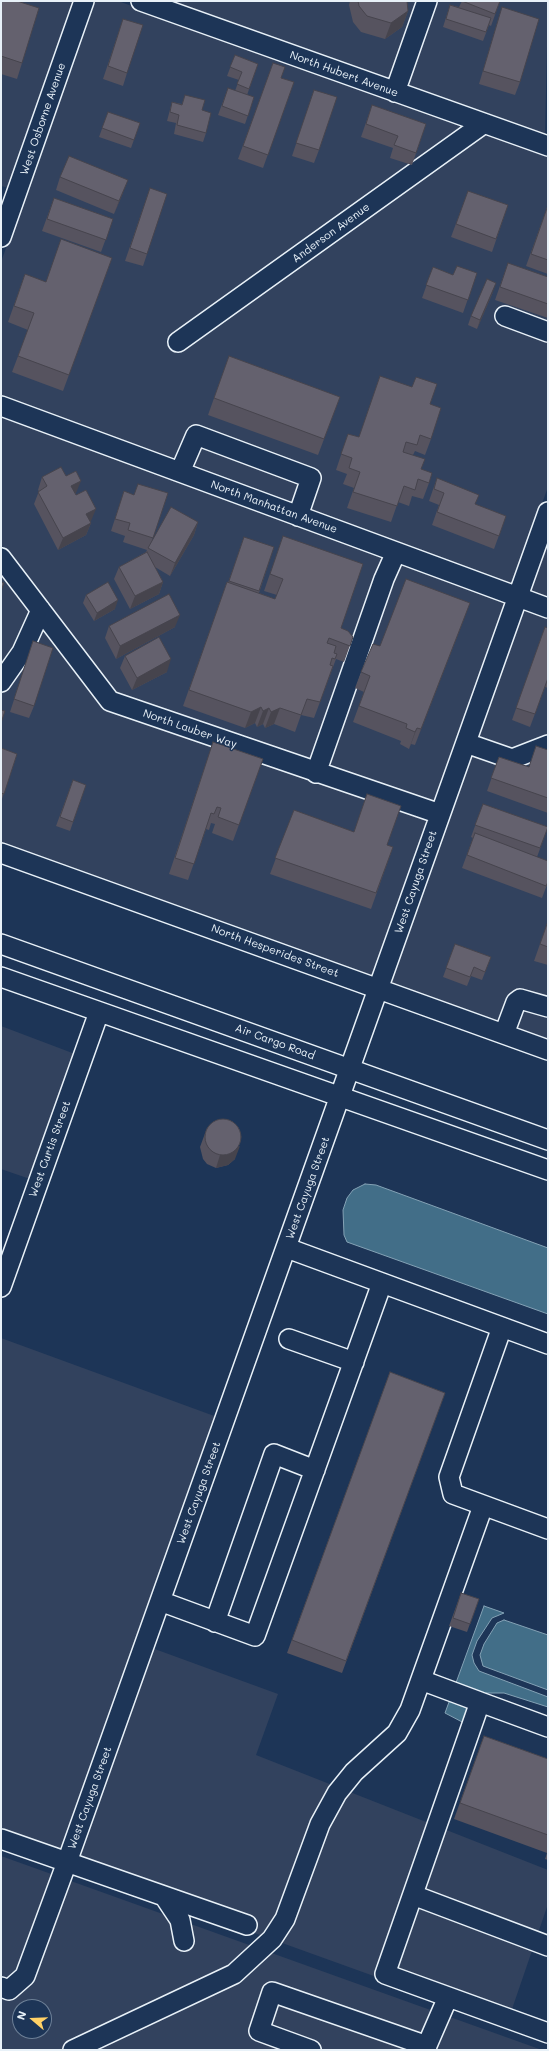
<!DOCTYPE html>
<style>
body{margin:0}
#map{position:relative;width:549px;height:2051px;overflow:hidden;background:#1d3557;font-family:Mali,sans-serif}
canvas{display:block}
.frame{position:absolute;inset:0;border:2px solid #e8f1f8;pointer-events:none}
.north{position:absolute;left:12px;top:1999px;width:40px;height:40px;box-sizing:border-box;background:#1d3557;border:1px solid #6e8097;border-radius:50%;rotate:289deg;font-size:11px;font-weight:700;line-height:16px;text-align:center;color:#e8f1f8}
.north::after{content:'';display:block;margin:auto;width:14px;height:18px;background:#ffd166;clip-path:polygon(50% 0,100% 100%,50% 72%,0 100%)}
</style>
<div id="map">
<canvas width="549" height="2051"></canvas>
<div class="frame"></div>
<div class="north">N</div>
</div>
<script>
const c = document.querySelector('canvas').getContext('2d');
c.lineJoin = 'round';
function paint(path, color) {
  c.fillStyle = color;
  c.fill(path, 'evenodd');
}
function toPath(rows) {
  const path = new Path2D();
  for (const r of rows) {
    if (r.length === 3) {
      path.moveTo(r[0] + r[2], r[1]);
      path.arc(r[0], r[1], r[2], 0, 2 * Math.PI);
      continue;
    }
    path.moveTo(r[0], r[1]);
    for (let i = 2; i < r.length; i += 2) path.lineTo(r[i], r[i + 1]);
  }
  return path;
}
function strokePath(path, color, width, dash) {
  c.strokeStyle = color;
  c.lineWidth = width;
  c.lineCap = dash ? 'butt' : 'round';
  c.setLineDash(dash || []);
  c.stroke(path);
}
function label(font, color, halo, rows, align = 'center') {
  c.font = font + ' Mali,sans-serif';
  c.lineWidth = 3;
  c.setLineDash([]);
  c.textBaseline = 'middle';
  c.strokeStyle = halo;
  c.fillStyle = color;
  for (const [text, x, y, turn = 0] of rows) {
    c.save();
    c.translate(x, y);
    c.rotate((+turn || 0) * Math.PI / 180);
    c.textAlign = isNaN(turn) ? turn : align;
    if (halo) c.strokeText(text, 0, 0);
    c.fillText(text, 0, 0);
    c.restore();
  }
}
const built = toPath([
 [1,1,75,1,9,188,1,186],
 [94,1,118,1,466,126,166,340,177,353,485,133,548,155,548,487,512,586,1,398,1,262],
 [163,1,548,1,545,137],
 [1,414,507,601,434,804,116,695,1,545],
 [548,537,548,600,528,592],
 [1,571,103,705,429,819,373,978,1,845],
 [523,607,548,616,548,1041,389,984],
 [1,1026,75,1054,30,1179,1,1169],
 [1,1338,217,1417,61,1852,1,1831],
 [152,1648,278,1694,256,1755,548,1870,548,1904,511,2012,407,1988,74,1868],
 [1,1856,29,1866,542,2050,1,2050],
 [20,2007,44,2007,44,2031,20,2031]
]);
const water = toPath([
 [365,1184,376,1185,548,1248,548,1314,347,1242,344,1235,343,1210,347,1198,353,1190,365,1184],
 [484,1606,504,1613,492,1618,477,1641,472,1655,474,1663,479,1671,548,1697,548,1707,504,1693,486,1693,466,1724,445,1713,484,1606],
 [504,1620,548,1635,548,1690,483,1666,480,1655,484,1644,497,1623,504,1620]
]);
const minor = toPath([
 [141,1,548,146],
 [395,92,427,1],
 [1,237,84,1],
 [505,316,548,332],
 [178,342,483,124],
 [1,406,548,608],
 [180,472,196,435,311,478,298,516],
 [1,558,110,701,440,814],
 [1,682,22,652,41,610],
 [466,743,512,759,548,745],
 [316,773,384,579,396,552],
 [1,853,548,1050],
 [1,944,548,1140],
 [1,977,548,1170],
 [504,1034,516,1002,520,999,548,1007],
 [287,1248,548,1344],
 [1,1287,99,1012],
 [502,1327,449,1477,453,1494,548,1529],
 [289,1339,354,1362],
 [160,1601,255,1636,382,1283],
 [215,1622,274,1454,315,1470],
 [421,1680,480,1702,385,1974,548,2033],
 [480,1702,548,1727],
 [1,1839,247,1925],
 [413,1895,548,1946],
 [164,1896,180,1920,184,1941],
 [1,1987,9,1990,25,1976,67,1862,548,512],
 [73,2050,234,1974,272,1939,285,1919,320,1824,337,1793,354,1772,397,1733,410,1710,483,1506],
 [311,2050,259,2031,272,1992,427,2046],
 [425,2050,448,1997]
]);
const wall = toPath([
 [1,1,22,63,17,79,1,74],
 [350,1,407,1,407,2,408,11,402,27,385,39,361,32,353,22,349,5],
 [462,1,500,1,491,26,489,25,483,41,443,27,450,5,459,7],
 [502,7,520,82,515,95,479,84,498,20],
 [123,19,127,73,123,86,103,79],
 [235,55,258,64,247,95,254,97,245,124,218,115,228,88,235,91,239,80,227,76],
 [273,63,281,78,294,82,263,168,238,159],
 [314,90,319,150,314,163,292,156],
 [185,95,202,110,206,133,203,142,174,134,176,123,167,121,172,102,182,104],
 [372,105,426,124,412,165,390,158,393,148,361,137],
 [108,112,140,123,131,148,99,137],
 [60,177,123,193,114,214,56,190],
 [150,188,147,254,143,266,125,261],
 [468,191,508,205,492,252,451,237],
 [54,198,113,219,101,252,42,231],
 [548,205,548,274,526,266],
 [112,258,63,391,12,372,28,330,8,322,25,274,46,282],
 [508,263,548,277,548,318,495,300],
 [433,267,453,275,477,273,463,313,422,298],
 [493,292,477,329,468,325,471,316],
 [229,356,340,397,318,455,208,415],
 [380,376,430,404,431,439,425,455,415,451,413,455,429,483,423,499,412,496,409,506,398,502,391,522,347,508,354,488,343,484,347,474,336,470,348,434,359,437],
 [42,477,76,493,75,494,76,495,91,521,90,521,91,523,86,535,58,550,34,504,39,491,38,490],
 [437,478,475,504,506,516,494,549,432,525,439,505,429,501],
 [124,491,134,495,168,493,152,540,198,522,194,535,170,576,155,567,163,582,159,594,130,609,114,579,119,567,146,552,147,550,123,542,125,536,111,531],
 [283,536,341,628,353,637,344,662,336,659,314,718,301,715,295,732,274,724,265,728,263,724,257,727,255,723,245,728,183,706,227,582,228,583,244,537,274,547,259,593,275,599,277,595,264,591],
 [86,595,115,609,94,621,83,603],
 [464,619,415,745,411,744,409,749,400,744,401,741,353,722,364,692,355,688,361,672,380,646],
 [109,626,175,627,116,659,105,638],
 [545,627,548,628,548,688,545,687,530,727,512,720],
 [33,641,34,706,29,718,10,712],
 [125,656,167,672,132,690,120,668],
 [213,742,263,759,233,841,212,833,215,824,211,823,209,830,206,829,188,880,169,874],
 [1,748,17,754,1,802],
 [548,750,548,813,487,791,499,757,529,767],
 [73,780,86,785,70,831,56,826],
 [367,794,387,845,393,847,371,909,270,874,294,810,354,832],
 [483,804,548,827,537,857,548,882,542,898,462,868,473,838,471,837],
 [547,924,548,924,548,965,534,961],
 [455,944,491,957,482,980,471,976,467,986,443,977],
 [207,1128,235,1159,228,1165,216,1168,207,1164,203,1159,200,1147],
 [390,1372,445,1393,342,1673,287,1653],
 [461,1593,479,1599,467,1632,449,1626],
 [484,1736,548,1759,548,1860,545,1859,547,1853,454,1819]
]);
const shadedWall = toPath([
 [408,11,402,27,385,39,391,23],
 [128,180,123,193,114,214,119,201],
 [496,283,493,292,477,329,480,320],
 [81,481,76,493,67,498,71,486],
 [96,509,91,521,81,526,86,514],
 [198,522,194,535,170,576,175,563],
 [91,523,86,535,58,550,63,538],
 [163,582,159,594,130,609,135,596],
 [118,600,115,609,94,621,97,613],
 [470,603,464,619,415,745,421,729],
 [180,615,175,627,116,659,120,646],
 [171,659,167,672,132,690,137,678],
 [261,707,255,723,245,728,251,712],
 [269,708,263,724,257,727,263,711],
 [280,708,274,724,265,728,271,712],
 [417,728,411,744,409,749,415,732],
 [240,1146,235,1159,228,1165,216,1168,220,1155]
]);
const building = toPath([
 [1,1,17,1,39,8,22,63,1,56,1,1],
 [358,1,407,1,408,11,391,23,367,16,359,6,358,1],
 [462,1,500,1,495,14,462,1],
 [450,5,491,18,486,32,446,19,450,5],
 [502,7,539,19,520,82,483,71,502,7],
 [123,19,143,25,127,73,108,66,123,19],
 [235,55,258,64,249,89,237,84,242,72,230,67,235,55],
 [273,63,285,67,281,78,294,82,268,155,243,146,273,63],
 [228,88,254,97,248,116,222,106,228,88],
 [314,90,337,97,319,150,296,143,314,90],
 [185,95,205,100,202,110,211,113,206,133,177,125,179,115,170,112,172,102,182,105,185,95],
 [372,105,426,124,416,153,394,145,398,136,366,124,372,105],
 [108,112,140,123,134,140,102,128,108,112],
 [69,156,128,180,119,201,60,177,69,156],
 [150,188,167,194,147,254,130,248,150,188],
 [468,191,508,205,496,239,456,224,468,191],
 [54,198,113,219,106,240,47,219,54,198],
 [548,205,548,260,531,254,548,205],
 [61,239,112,258,69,375,18,356,34,313,14,306,25,274,46,282,61,239],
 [508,263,548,277,548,304,500,287,508,263],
 [457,266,477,273,468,300,426,285,433,267,453,275,457,266],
 [487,279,496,283,480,320,471,316,487,279],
 [229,356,340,397,324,439,214,398,229,356],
 [380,376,412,387,416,377,437,384,430,404,441,408,431,439,420,435,417,445,406,442,403,452,425,459,421,469,432,473,429,483,418,479,415,490,404,486,397,506,353,492,360,472,349,468,352,458,341,454,348,434,359,437,380,376],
 [61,467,66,476,76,471,81,481,71,486,76,495,86,490,96,509,86,514,91,523,63,538,38,492,47,486,42,477,61,467],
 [437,478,479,495,475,504,506,516,499,536,437,512,444,493,434,489,437,478],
 [138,484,168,493,153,538,128,530,130,523,115,519,124,491,134,495,138,484],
 [171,507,198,522,175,563,148,548,171,507],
 [283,536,363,564,341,628,348,631,353,637,350,646,329,638,327,643,336,646,334,653,337,654,335,659,332,658,330,665,333,666,320,702,307,699,301,715,280,708,271,712,269,708,263,711,261,707,251,712,189,690,227,582,275,599,283,579,270,574,283,536],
 [244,537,274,547,259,591,229,581,244,537],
 [147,552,163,582,135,596,119,567,147,552],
 [406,579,470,603,421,729,417,728,415,732,406,728,407,724,359,706,370,676,361,672,373,644,380,646,406,579],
 [1,582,4,583,1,591,1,582],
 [108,582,118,600,97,613,86,595,108,582],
 [169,594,180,615,120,646,109,626,169,594],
 [545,627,548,628,548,678,535,714,516,708,545,627],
 [159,637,171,659,137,678,125,656,159,637],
 [33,641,53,648,34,706,14,699,33,641],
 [1,710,5,711,1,723,1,710],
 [213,742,263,759,239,825,218,817,221,808,217,807,214,814,211,813,194,864,175,858,213,742],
 [536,746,548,750,548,798,491,778,499,757,529,767,536,746],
 [1,748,17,754,4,794,1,793,1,748],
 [73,780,86,785,73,822,60,817,73,780],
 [367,794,401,806,387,845,393,847,376,893,275,858,294,810,354,832,367,794],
 [483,804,548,827,540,848,475,825,483,804],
 [475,833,548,861,548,882,546,886,467,855,475,833],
 [547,924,548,924,548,947,540,944,547,924],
 [455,944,491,957,485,972,474,967,470,977,446,968,455,944],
 [223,1137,18],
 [390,1372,445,1393,346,1661,292,1640,390,1372],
 [461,1593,479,1599,470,1624,453,1618,461,1593],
 [484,1736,548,1759,548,1835,460,1803,484,1736]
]);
const streetNames = [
 ["North Hubert Avenue",344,74,20],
 ["West Osborne Avenue",43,119,-71],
 ["Anderson Avenue",331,233,-36],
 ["North Manhattan Avenue",274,507,20],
 ["North Lauber Way",190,729,19],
 ["West Cayuga Street",416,882,-71],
 ["North Hesperides Street",275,951,20],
 ["Air Cargo Road",275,1042,20],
 ["West Curtis Street",50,1149,-70],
 ["West Cayuga Street",308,1188,-70],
 ["West Cayuga Street",199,1493,-70],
 ["West Cayuga Street",90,1798,-70]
];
paint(built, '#32425e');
paint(water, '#426e88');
strokePath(water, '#84a2b5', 1);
strokePath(minor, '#e8f1f8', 22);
strokePath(minor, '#1d3557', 19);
paint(wall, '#56535f');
paint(shadedWall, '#46444d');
paint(building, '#64616e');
strokePath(building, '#46444d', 1);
label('11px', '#e8f1f8', '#1d3557', streetNames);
</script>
